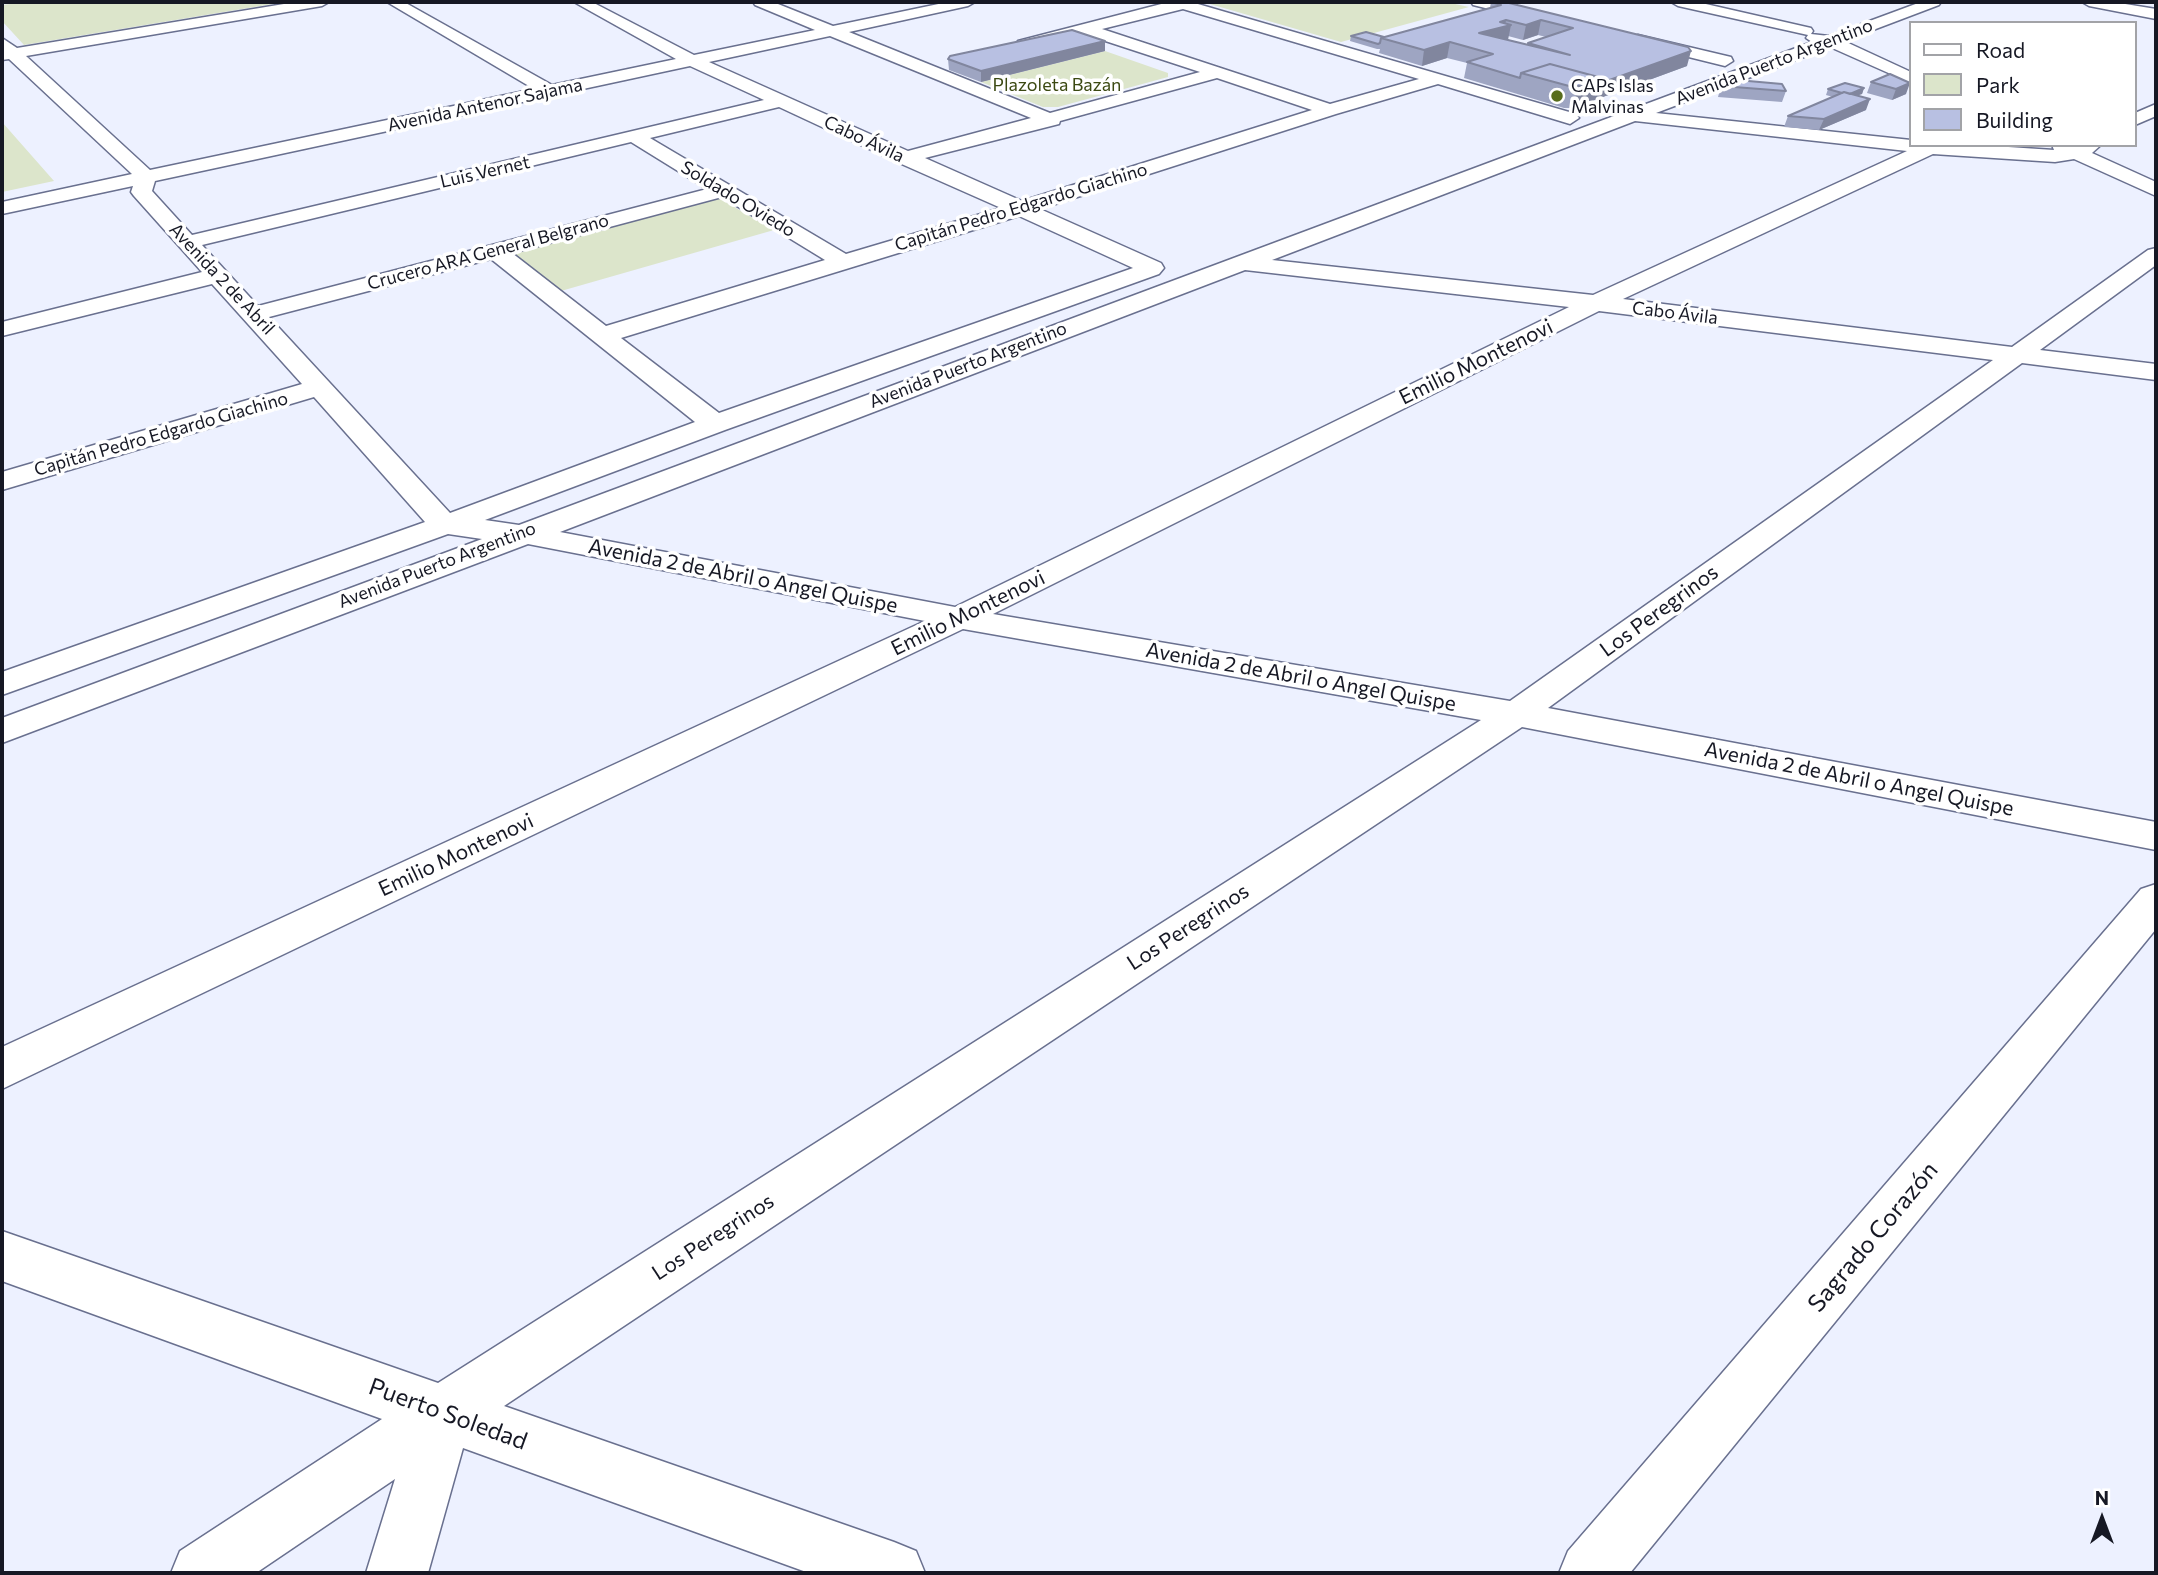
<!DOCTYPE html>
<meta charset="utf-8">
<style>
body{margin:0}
#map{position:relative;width:2158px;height:1575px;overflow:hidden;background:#edf1ff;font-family:Commissioner,sans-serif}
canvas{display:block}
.frame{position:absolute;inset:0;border:4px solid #161824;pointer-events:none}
.legend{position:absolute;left:1909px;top:21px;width:228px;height:126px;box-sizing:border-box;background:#fff;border:2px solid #a2a3a7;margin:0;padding:9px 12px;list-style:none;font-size:21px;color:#161824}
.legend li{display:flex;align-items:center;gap:14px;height:35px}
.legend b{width:35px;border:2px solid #a2a3a7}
.north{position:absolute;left:2067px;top:1484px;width:70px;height:70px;-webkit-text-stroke:5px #fff;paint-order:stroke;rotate:0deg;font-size:19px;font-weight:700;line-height:28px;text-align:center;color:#161824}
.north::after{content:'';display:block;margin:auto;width:24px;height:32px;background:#161824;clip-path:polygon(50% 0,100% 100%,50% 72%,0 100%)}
</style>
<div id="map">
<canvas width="2158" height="1575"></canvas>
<div class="frame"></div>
<ul class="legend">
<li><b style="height:9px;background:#fff"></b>Road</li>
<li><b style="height:19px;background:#dce5cb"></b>Park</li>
<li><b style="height:19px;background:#b8c0e2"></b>Building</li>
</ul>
<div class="north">N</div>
</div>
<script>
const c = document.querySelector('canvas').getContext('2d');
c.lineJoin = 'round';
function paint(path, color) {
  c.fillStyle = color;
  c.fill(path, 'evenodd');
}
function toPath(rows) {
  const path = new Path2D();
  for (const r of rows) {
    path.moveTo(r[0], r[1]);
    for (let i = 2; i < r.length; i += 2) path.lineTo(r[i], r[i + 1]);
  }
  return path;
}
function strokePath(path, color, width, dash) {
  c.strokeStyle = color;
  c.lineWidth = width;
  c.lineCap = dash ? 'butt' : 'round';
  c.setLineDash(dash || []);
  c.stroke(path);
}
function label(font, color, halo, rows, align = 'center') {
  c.font = font + ' Commissioner,sans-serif';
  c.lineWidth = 7;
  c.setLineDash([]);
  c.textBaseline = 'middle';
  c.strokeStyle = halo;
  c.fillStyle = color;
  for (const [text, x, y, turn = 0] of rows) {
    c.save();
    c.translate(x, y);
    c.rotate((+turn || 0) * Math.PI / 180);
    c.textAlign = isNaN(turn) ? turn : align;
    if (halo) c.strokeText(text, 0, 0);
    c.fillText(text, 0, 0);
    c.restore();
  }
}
const green = toPath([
 [26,2,285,2,24,45,2,21,2,5],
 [1203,2,1446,2,1469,7,1341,42],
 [1105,51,1168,73,1168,77,1058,107,1043,107,981,82],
 [2,122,54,181,2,192],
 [717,197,774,230,561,291,511,252]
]);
const minor = toPath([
 [296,2,329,2,322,6,26,56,150,170,534,89,387,2,404,2,552,85,676,59,574,2,592,2,694,55,815,30,755,5,753,2,773,2,833,26,948,2,975,2,968,6,849,32,1050,113,1200,72,1084,34,1024,49,1018,47,1016,44,1018,41,1169,2,1191,2,1576,114,1579,118,1570,124,1438,84,1336,114,1040,209,1161,263,1164,268,1159,274,725,430,485,520,519,525,1812,42,1806,38,1808,35,1678,6,1671,2,1697,2,1811,28,1813,31,1811,34,1829,36,1921,2,1941,2,1939,5,1844,41,1911,72,1911,83,1830,47,1656,113,1911,140,1911,145,1978,145,2054,150,2052,145,2101,145,2092,153,2156,182,2156,196,2074,159,2055,162,1933,154,1623,299,2012,347,2148,250,2156,248,2156,265,2040,350,2156,364,2156,380,2022,363,1548,708,2156,822,2156,850,1522,727,504,1406,894,1542,916,1551,925,1573,809,1573,463,1448,428,1573,366,1573,395,1479,256,1573,171,1573,180,1551,382,1419,2,1281,2,1231,438,1383,1481,720,963,629,2,1089,2,1047,925,621,528,544,2,743,2,718,482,539,448,534,2,695,2,672,425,522,314,397,2,490,2,472,302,384,212,284,2,336,2,322,202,272,134,196,131,192,133,186,2,214,2,202,132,174,9,59,2,60,2,38,17,48,296,2],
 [1183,9,1419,79,1330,104,1102,29,1183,9],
 [830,36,1031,118,908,151,709,62,830,36],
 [690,66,764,100,192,235,152,191,155,181,690,66],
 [1217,78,1312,110,1022,201,925,158,1059,124,1060,121,1217,78],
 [779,107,897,162,1001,208,846,254,650,138,779,107],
 [1635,121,1907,151,1593,295,1272,260,1635,121],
 [631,142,707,189,258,306,202,245,631,142],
 [722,197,825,260,606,326,512,253,722,197],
 [1019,216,1133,268,719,413,621,338,1019,216],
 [491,259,695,422,450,513,269,317,491,259],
 [1245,270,1569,307,955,607,560,532,1245,270],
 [1599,311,1993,360,1510,701,993,614,1599,311],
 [1471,2,1496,2,1547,14,1550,17,1542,22,1473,5,1471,2],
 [2082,2,2113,2,2156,9,2156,19,2089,6,2082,2],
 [1638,35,1731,57,1733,61,1725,66,1632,43,1630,40,1632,37,1638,35],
 [2156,104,2156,116,2135,125,2135,113,2156,104],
 [2156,884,2156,929,1630,1573,1559,1573,1568,1551,2141,889,2156,884]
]);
const wall = toPath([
 [1491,2,1687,66,1573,108,1564,108,1464,78,1467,63,1447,58,1422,66,1379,53,1380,49,1377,49,1350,41,1351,36,1384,37,1490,8],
 [1538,35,1546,37,1528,43,1528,45,1507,40,1508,36,1523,40],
 [1105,41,1105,51,981,82,949,70,948,59],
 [1890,74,1906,94,1892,100,1867,93,1871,82],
 [1721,86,1786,91,1782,102,1718,97],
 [1864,88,1862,94,1857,95,1866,110,1819,130,1784,127,1788,116,1833,97,1826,95,1828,89]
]);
const shadedWall = toPath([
 [1506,20,1505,26,1511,25,1508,40,1479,33],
 [1541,20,1538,35,1523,40,1526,25],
 [1105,41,1105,51,981,82,981,71],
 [1450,42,1447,58,1422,66,1424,50],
 [1691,51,1687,66,1573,108,1578,86,1602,78],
 [1910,83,1906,94,1892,100,1896,89],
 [1864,88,1862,94,1845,100,1848,94],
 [1870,99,1866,110,1819,130,1824,119]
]);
const building = toPath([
 [1491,2,1505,2,1688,47,1691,51,1601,83,1602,78,1550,64,1521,73,1520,78,1467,62,1493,54,1450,42,1424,50,1381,38,1501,5,1491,2],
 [1506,20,1526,25,1541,20,1573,28,1528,43,1570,55,1479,33,1511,25,1500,22,1506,20],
 [1072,30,1105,41,981,71,948,59,950,56,1072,30],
 [1366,32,1384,37,1381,38,1380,43,1378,44,1351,36,1366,32],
 [1550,64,1602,78,1578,86,1569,86,1521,73,1550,64],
 [1890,74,1910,83,1896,89,1871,82,1890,74],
 [1737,80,1782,84,1786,91,1721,86,1737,80],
 [1845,83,1864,88,1850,94,1844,92,1842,93,1828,89,1845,83],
 [1844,92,1870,99,1824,119,1788,116,1844,92]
]);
const markers = [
 [1557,96,7,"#576c1b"]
];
const farStreetnames = [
 ["Avenida Puerto Argentino",1774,62,-21],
 ["Avenida Antenor Sajama",485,105,-12],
 ["Cabo Ávila",864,139,25],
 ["Luis Vernet",485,172,-13],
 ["Soldado Oviedo",738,199,31],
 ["Capitán Pedro Edgardo Giachino",1021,207,-17],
 ["Crucero ARA General Belgrano",488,252,-15],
 ["Avenida 2 de Abril",222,279,47],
 ["Cabo Ávila",1675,313,7],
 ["Avenida Puerto Argentino",968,365,-21],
 ["Capitán Pedro Edgardo Giachino",161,434,-16],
 ["Avenida Puerto Argentino",437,565,-21]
];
const farParknames = [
 ["Plazoleta Bazán",1057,85]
];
const farPoinames = [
 ["CAPs Islas",1571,86],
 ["Malvinas",1571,107]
];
const streetNames = [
 ["Emilio Montenovi",1476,362,-26],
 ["Avenida 2 de Abril o Angel Quispe",743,576,11],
 ["Los Peregrinos",1659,611,-36],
 ["Emilio Montenovi",968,613,-26],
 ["Avenida 2 de Abril o Angel Quispe",1301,677,10],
 ["Avenida 2 de Abril o Angel Quispe",1859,779,11],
 ["Emilio Montenovi",456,855,-25],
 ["Los Peregrinos",1188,927,-33],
 ["Los Peregrinos",713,1237,-33]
];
const nearStreetnames = [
 ["Sagrado Corazón",1873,1237,-50],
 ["Puerto Soledad",448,1414,20]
];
paint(green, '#dce5cb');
strokePath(minor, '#69708f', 3);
paint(minor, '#fff');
paint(wall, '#9ea5c2');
paint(shadedWall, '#81869e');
paint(building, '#b8c0e2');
strokePath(building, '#81869e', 2);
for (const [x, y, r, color] of markers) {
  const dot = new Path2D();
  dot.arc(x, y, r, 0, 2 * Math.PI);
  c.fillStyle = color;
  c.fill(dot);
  strokePath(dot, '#fff', 2.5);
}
label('18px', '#161824', '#fff', farStreetnames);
label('18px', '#3b4912', '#fff', farParknames);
label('18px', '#161824', '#fff', farPoinames, 'left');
label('21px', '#161824', '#fff', streetNames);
label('24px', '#161824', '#fff', nearStreetnames);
</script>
